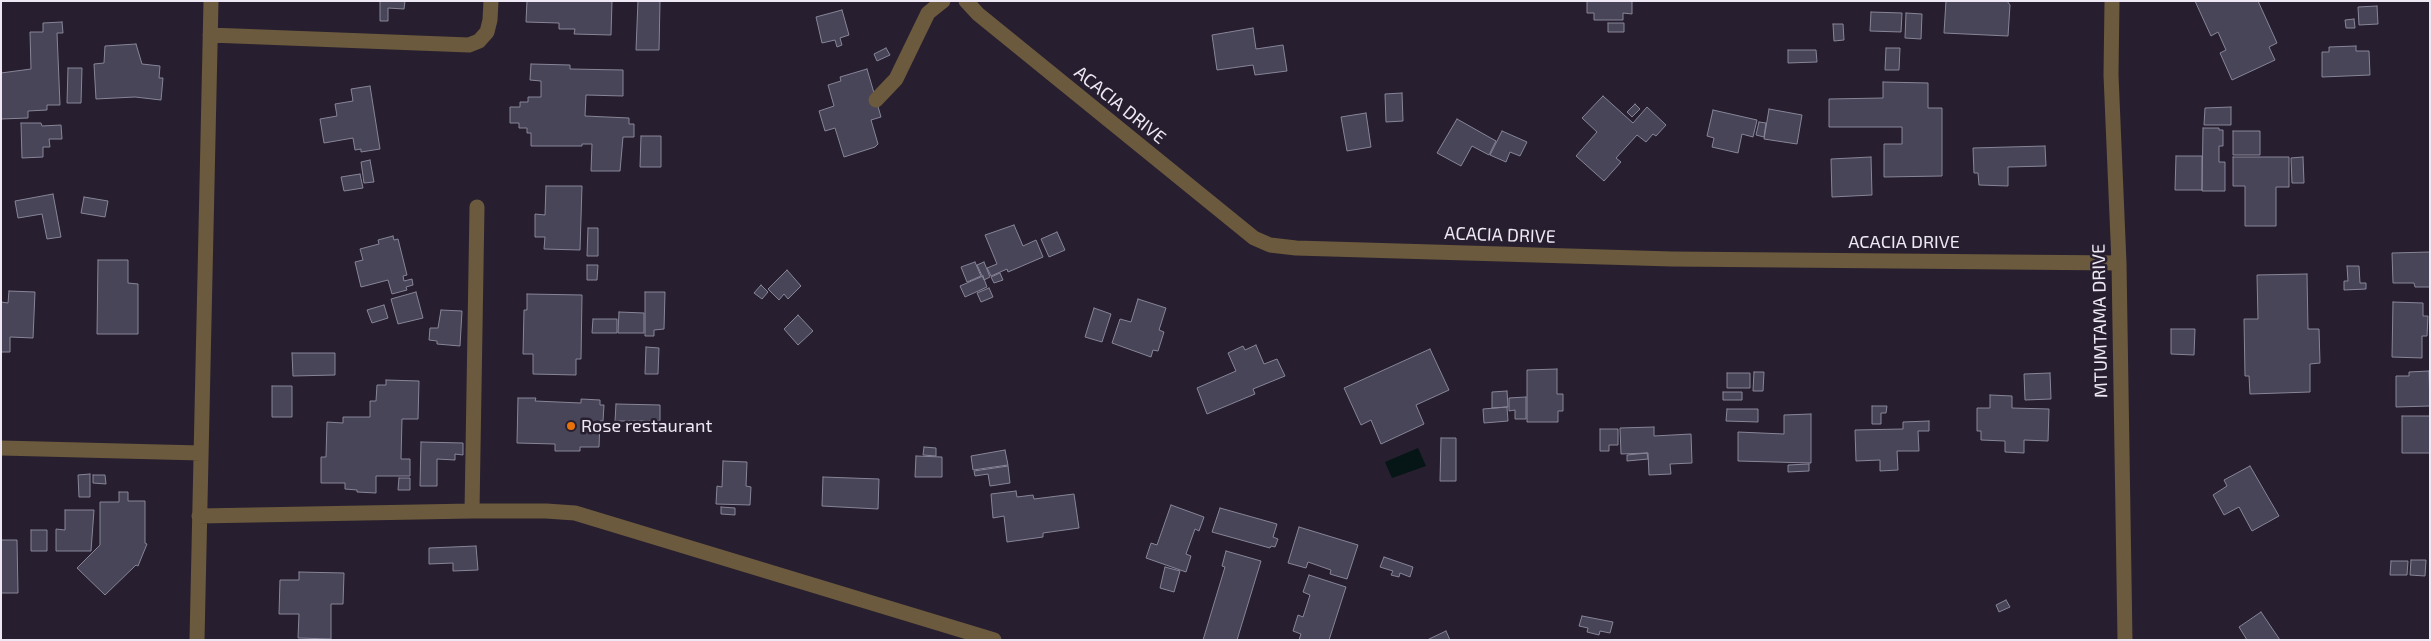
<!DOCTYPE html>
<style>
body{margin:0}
#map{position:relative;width:2431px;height:641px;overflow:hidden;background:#271f2f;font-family:"Exo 2",sans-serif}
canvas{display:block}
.frame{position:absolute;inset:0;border:2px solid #ede8f3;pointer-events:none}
</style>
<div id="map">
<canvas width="2431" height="641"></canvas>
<div class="frame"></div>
</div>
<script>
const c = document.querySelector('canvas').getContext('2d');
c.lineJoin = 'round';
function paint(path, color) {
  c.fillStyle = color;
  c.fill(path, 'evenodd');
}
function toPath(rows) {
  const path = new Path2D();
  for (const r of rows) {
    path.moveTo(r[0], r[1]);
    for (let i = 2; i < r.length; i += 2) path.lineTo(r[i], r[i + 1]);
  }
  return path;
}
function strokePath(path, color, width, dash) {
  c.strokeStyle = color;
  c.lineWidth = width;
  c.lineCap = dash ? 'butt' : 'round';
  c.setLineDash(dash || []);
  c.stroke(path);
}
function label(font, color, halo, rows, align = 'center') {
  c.font = font + ' "Exo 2",sans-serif';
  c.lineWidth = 5;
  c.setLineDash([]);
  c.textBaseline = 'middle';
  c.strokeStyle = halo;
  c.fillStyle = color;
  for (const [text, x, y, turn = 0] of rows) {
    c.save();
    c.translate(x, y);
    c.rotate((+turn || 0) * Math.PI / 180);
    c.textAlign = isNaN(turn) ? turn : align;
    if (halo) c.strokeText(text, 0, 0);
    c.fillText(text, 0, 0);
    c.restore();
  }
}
const water = toPath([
 [1418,448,1426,466,1392,478,1385,462]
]);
const building = toPath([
 [380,1,405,1,404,9,388,8,388,21,380,21,380,1],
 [527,1,612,1,611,35,574,34,575,29,559,29,559,23,526,22,527,1],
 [638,1,660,1,659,50,636,50,638,1],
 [1587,1,1632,1,1632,14,1623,13,1623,20,1594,20,1594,13,1587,13,1587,1],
 [1946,1,2007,1,2010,5,2008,36,1944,33,1946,1],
 [2195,1,2258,1,2277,43,2269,47,2275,60,2232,80,2220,53,2226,50,2218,32,2211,36,2195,1],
 [2377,6,2378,24,2359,25,2358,7,2377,6],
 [842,10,849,35,840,38,842,45,837,47,835,40,822,43,816,17,842,10],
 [1871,12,1902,13,1901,32,1870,31,1871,12],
 [1906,13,1922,14,1921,39,1905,38,1906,13],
 [2354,19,2355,28,2346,28,2345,20,2354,19],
 [62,22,63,33,57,33,60,105,47,105,47,110,28,111,28,118,1,119,1,73,31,69,30,32,43,32,43,23,62,22],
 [1608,23,1624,23,1624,32,1608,32,1608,23],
 [1833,24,1843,24,1844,40,1834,41,1833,24],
 [1253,28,1256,49,1283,45,1287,71,1255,75,1253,65,1217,70,1212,35,1253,28],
 [136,44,142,64,160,66,159,78,163,78,161,100,135,97,96,99,94,64,104,63,105,46,136,44],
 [2356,46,2356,51,2369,51,2370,75,2322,77,2322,52,2329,52,2329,47,2356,46],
 [886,48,890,55,877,61,874,54,886,48],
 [1886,48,1900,48,1899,70,1885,70,1886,48],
 [1788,50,1816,50,1817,62,1788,63,1788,50],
 [531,64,570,65,570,69,623,70,623,96,586,95,585,116,629,118,629,124,634,124,634,137,623,137,620,171,591,171,592,144,582,144,582,146,531,146,531,133,527,133,527,128,519,128,519,123,510,123,510,107,520,107,520,102,528,102,528,97,541,97,541,81,530,80,531,64],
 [68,68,82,68,81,103,67,103,68,68],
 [867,69,881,117,871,120,878,144,875,147,844,157,835,128,825,131,819,111,834,106,828,85,841,81,840,77,867,69],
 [1883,82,1928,83,1928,108,1942,108,1942,176,1884,177,1884,144,1902,144,1902,127,1829,127,1829,99,1883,98,1883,82],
 [370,86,380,149,361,152,361,149,355,150,353,138,324,143,320,119,337,116,335,104,353,101,351,89,370,86],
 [1402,93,1403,121,1386,122,1385,94,1402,93],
 [1603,96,1633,123,1647,107,1666,125,1656,136,1653,134,1646,142,1637,135,1616,158,1621,162,1604,181,1576,156,1597,132,1582,118,1603,96],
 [1635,104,1640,109,1632,117,1627,112,1635,104],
 [2231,107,2231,125,2204,125,2205,108,2231,107],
 [1769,109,1802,115,1797,144,1764,139,1769,109],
 [1713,110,1757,120,1753,137,1742,134,1738,153,1712,147,1714,138,1707,136,1713,110],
 [1366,113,1371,147,1347,151,1341,117,1366,113],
 [1457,119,1496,141,1489,155,1472,146,1461,166,1437,153,1457,119],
 [1759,122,1766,123,1764,137,1756,135,1759,122],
 [21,123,41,123,42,126,61,125,62,139,49,139,50,147,43,147,43,157,22,158,21,123],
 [2203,128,2219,128,2219,130,2223,130,2223,146,2219,146,2219,162,2225,162,2225,191,2202,191,2203,128],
 [1502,131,1527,142,1520,156,1510,152,1506,162,1490,155,1502,131],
 [2233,131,2260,131,2260,155,2233,155,2233,131],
 [641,136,661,136,661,167,640,167,641,136],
 [2045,146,2046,166,2008,167,2008,186,1979,185,1978,173,1974,173,1973,148,2045,146],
 [2176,156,2202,156,2202,190,2175,190,2176,156],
 [1871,157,1872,195,1832,197,1831,159,1871,157],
 [2233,157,2289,157,2289,187,2276,187,2276,226,2245,226,2245,186,2233,186,2233,157],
 [2303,157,2304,183,2292,183,2291,158,2303,157],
 [370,160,374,182,364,183,361,162,370,160],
 [360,174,363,188,344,191,341,177,360,174],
 [546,186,582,186,580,250,544,249,545,237,535,237,535,214,545,215,546,186],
 [53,194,61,237,47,239,42,214,18,218,15,201,53,194],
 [84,197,108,201,105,217,81,213,84,197],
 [1014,225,1023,246,1036,240,1043,257,1008,272,1007,269,991,276,987,268,997,264,985,235,1014,225],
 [588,228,598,228,598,256,587,256,588,228],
 [1057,232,1065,250,1049,257,1041,239,1057,232],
 [393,236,394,240,398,239,407,275,403,276,404,281,412,279,413,285,406,287,407,290,392,294,388,280,361,287,355,262,363,260,360,249,379,244,378,240,393,236],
 [2430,252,2430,287,2415,287,2414,283,2393,283,2392,253,2430,252],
 [98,260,128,260,128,283,138,284,138,334,97,334,98,260],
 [975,262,981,276,967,282,961,267,975,262],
 [984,262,990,277,984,280,977,265,984,262],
 [587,265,598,265,597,280,587,280,587,265],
 [2347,266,2359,266,2360,283,2366,283,2366,289,2344,290,2344,281,2348,281,2347,266],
 [787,270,801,286,788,299,784,294,779,300,768,289,787,270],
 [1000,273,1003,280,994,283,991,277,1000,273],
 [2307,274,2308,329,2319,329,2320,363,2310,364,2310,392,2250,394,2249,376,2245,376,2244,319,2258,319,2257,275,2307,274],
 [983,276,987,287,965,297,960,286,983,276],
 [761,285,768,292,762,299,754,293,761,285],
 [989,288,993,297,981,302,977,293,989,288],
 [9,291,35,292,33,338,10,337,10,352,1,352,1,302,8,303,9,291],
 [416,292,423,318,398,324,391,299,416,292],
 [645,292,665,292,664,329,654,330,654,336,645,336,645,292],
 [527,294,582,295,581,359,576,359,576,375,533,374,533,354,523,354,524,310,527,310,527,294],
 [1138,299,1166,308,1159,330,1164,332,1158,351,1153,350,1151,357,1112,343,1120,319,1131,322,1138,299],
 [2393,302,2423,303,2423,316,2428,316,2427,336,2422,336,2422,358,2392,357,2393,302],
 [384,305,388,318,372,323,367,310,384,305],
 [1094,308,1111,314,1102,342,1085,337,1094,308],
 [441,310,462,311,460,346,437,344,437,341,429,340,430,328,438,328,441,310],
 [619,312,644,313,644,333,618,333,619,312],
 [798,315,813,331,798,345,784,329,798,315],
 [593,319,617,319,617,333,592,333,593,319],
 [2171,329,2195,329,2194,355,2171,354,2171,329],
 [1256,345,1264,364,1277,359,1285,376,1253,389,1255,394,1207,414,1197,388,1236,371,1228,353,1243,346,1245,350,1256,345],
 [646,347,659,348,658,374,645,374,646,347],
 [1430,349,1449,390,1416,405,1424,424,1381,444,1371,420,1361,425,1344,388,1430,349],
 [292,353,335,353,335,375,293,376,292,353],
 [1557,369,1557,394,1563,394,1563,411,1558,411,1558,422,1527,422,1527,370,1557,369],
 [2429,371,2430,406,2396,407,2396,376,2409,376,2409,372,2429,371],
 [1754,372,1764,372,1763,391,1753,391,1754,372],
 [1727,373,1750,373,1750,388,1727,388,1727,373],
 [2050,373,2051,399,2025,400,2024,374,2050,373],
 [386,380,419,381,418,419,402,419,401,459,410,459,410,476,376,476,376,493,357,492,357,490,345,489,345,483,321,483,321,457,326,457,327,422,343,423,343,417,370,417,370,401,376,401,377,385,386,385,386,380],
 [272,386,292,386,292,417,272,417,272,386],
 [1507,391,1508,407,1492,408,1492,392,1507,391],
 [1723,392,1742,392,1742,400,1723,400,1723,392],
 [1990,395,2012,396,2012,408,2049,409,2048,441,2024,440,2024,453,2005,452,2005,441,1981,440,1981,431,1977,431,1977,408,1990,408,1990,395],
 [1526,397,1526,419,1515,419,1515,410,1509,411,1509,398,1526,397],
 [518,398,536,398,535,401,581,403,581,399,600,400,600,405,604,405,603,421,600,421,599,447,580,447,580,451,555,451,555,444,517,443,518,398],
 [616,404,660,405,660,421,615,421,616,404],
 [1872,406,1887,406,1886,413,1881,413,1881,424,1872,424,1872,406],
 [1507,407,1508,421,1484,423,1483,409,1507,407],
 [1727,409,1758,409,1758,422,1726,421,1727,409],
 [1811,414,1811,463,1738,461,1738,432,1784,434,1784,415,1811,414],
 [2402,416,2430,416,2430,453,2402,453,2402,416],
 [1929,421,1929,431,1918,431,1919,451,1897,451,1898,470,1880,471,1880,460,1856,461,1855,430,1903,429,1903,422,1929,421],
 [1654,427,1654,436,1691,434,1692,463,1670,464,1671,474,1649,475,1648,453,1621,454,1620,428,1654,427],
 [1600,429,1618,429,1618,445,1609,445,1609,451,1600,451,1600,429],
 [1441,438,1456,438,1456,481,1440,481,1441,438],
 [421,442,463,443,463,455,455,454,455,460,437,459,437,486,420,486,421,442],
 [924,447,936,448,936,456,923,455,924,447],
 [1005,450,1008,465,973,470,971,456,1005,450],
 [1647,453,1648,459,1627,461,1627,455,1647,453],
 [916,456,942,457,942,477,915,477,916,456],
 [723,461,747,462,746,486,751,487,750,505,716,504,717,486,722,487,723,461],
 [1809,464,1809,471,1788,472,1788,465,1809,464],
 [1008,466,1010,483,990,486,988,474,975,476,974,471,1008,466],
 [2250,466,2279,516,2252,531,2239,507,2224,515,2213,495,2227,486,2224,480,2250,466],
 [90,474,90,497,79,497,78,475,90,474],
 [93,475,105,475,106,484,93,483,93,475],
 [823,477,879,479,878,509,822,506,823,477],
 [399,478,410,478,410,490,398,490,399,478],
 [1016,491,1017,497,1033,495,1034,499,1074,494,1079,528,1043,533,1043,537,1007,542,1004,516,993,518,991,494,1016,491],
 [119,492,128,492,128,501,145,501,145,543,147,544,138,566,136,565,105,595,77,568,100,545,100,502,119,502,119,492],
 [1171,505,1204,517,1199,531,1195,529,1186,554,1191,556,1186,572,1146,558,1151,543,1157,545,1171,505],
 [721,507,735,508,735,515,721,514,721,507],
 [1220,508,1277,524,1273,537,1278,539,1275,547,1271,546,1270,548,1212,532,1220,508],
 [65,510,94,510,91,551,56,551,56,529,65,530,65,510],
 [1299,527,1358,545,1347,579,1330,574,1331,570,1308,562,1306,568,1288,563,1299,527],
 [31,530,47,530,47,551,31,551,31,530],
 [1,540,17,540,18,593,1,593,1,540],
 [476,546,478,570,453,571,453,563,429,564,429,548,476,546],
 [1226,551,1261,561,1237,640,1203,640,1225,567,1222,566,1226,551],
 [1384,557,1413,567,1410,577,1400,573,1399,577,1391,575,1393,571,1380,567,1384,557],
 [2411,560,2426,560,2425,576,2410,575,2411,560],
 [2391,561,2408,561,2407,575,2390,575,2391,561],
 [1165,567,1180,571,1174,592,1160,588,1165,567],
 [299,572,344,573,343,604,331,604,331,639,298,638,299,614,279,614,280,580,299,580,299,572],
 [1309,575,1346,587,1329,640,1299,640,1301,634,1293,631,1298,615,1303,617,1310,595,1303,592,1309,575],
 [2006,600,2010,607,1999,612,1996,605,2006,600],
 [2261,612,2280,640,2247,640,2239,627,2261,612],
 [1582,616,1613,622,1610,633,1600,631,1599,635,1587,632,1588,628,1579,626,1582,616],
 [1446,631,1450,640,1427,640,1446,631]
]);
const street = toPath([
 [966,1,978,14,1254,238,1270,245,1296,248,1672,259,2119,263],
 [2112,1,2111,75,2119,263,2125,640],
 [210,35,469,45,479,41,487,32,490,20,491,1],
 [876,100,896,79,928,13,943,1],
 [1,448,201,453],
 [472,511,477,207],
 [199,516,472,511,546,511,575,513,994,640],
 [197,640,211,1]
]);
const markers = [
 [571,426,5,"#e8710a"]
];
const streetNames = [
 ["ACACIA DRIVE",1120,105,39],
 ["ACACIA DRIVE",1500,235,2],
 ["ACACIA DRIVE",1904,242],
 ["MTUMTAMA DRIVE",2100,321,-91]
];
const poiNames = [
 ["Rose restaurant",581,426]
];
paint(water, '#061515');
paint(building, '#474557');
strokePath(building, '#888599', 1);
strokePath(street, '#6b5a3d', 15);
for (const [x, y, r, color] of markers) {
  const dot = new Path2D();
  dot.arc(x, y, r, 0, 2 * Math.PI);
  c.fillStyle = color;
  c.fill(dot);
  strokePath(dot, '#271f2f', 2);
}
label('18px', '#ede8f3', '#271f2f', streetNames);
label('18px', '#ede8f3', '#271f2f', poiNames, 'left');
</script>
